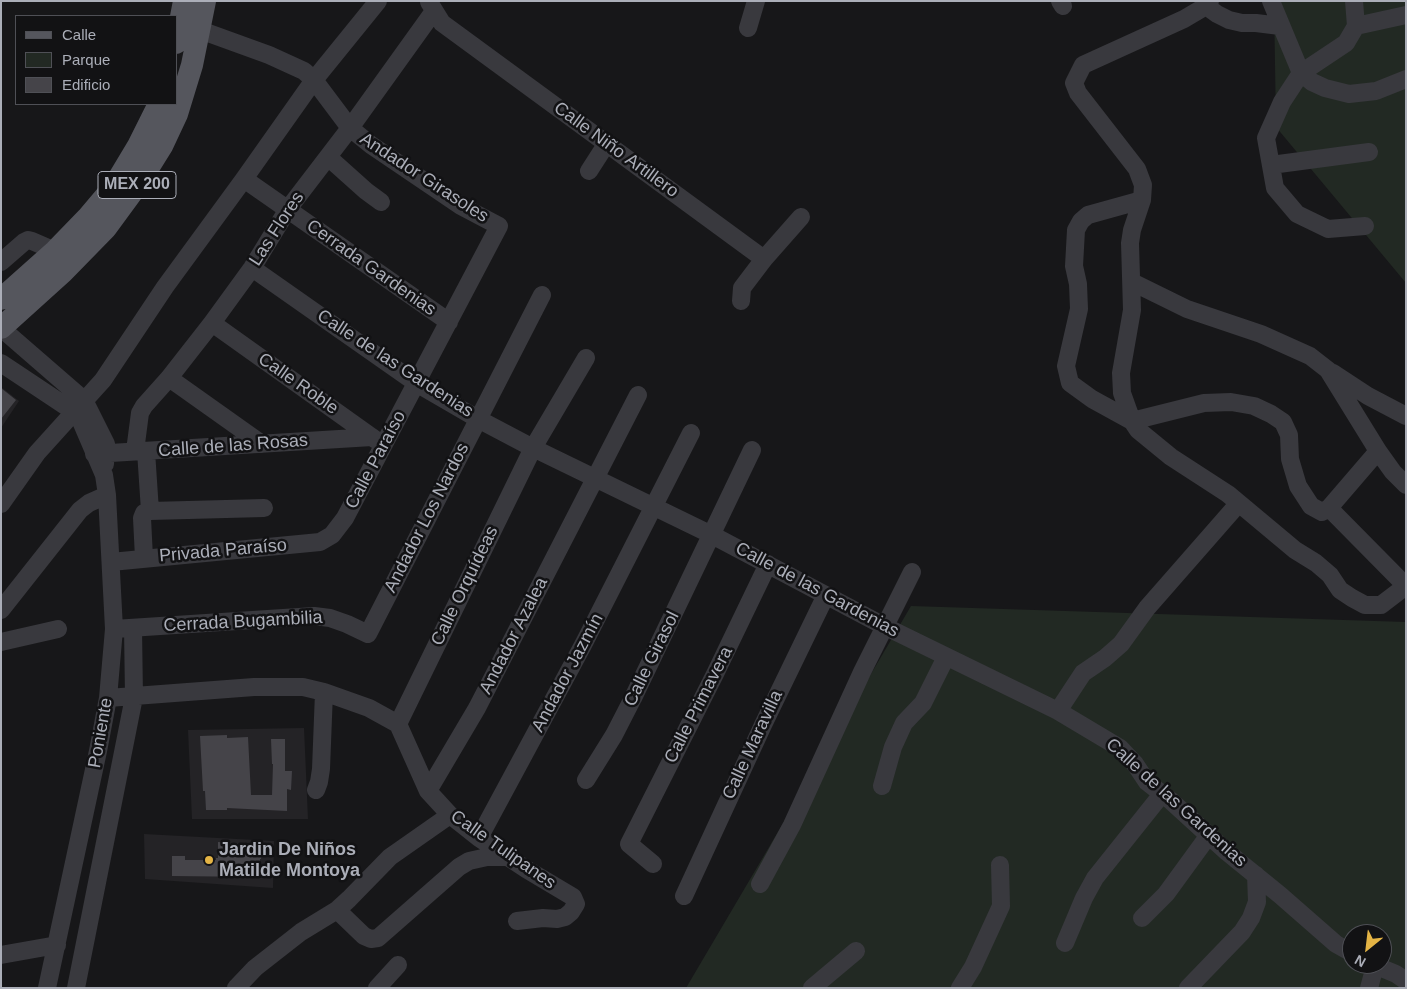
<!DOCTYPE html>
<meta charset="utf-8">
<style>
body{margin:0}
#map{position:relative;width:1407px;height:989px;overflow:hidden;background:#171719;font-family:Arial,sans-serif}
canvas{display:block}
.frame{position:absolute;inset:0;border:2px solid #abaeb8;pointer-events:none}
.legend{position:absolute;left:15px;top:15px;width:162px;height:90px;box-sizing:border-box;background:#121214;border:1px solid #4f5056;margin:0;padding:6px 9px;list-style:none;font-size:15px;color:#abaeb8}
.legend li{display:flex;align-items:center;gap:10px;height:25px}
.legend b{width:25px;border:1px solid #4f5056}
.north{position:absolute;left:1342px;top:924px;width:50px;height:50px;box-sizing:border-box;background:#121214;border:1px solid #4f5056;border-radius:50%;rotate:209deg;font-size:14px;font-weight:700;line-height:20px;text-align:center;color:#abaeb8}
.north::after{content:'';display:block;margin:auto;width:18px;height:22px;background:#e4b445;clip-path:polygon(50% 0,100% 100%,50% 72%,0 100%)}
</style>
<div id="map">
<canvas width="1407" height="989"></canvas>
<div class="frame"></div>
<ul class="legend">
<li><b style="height:6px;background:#55565d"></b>Calle</li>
<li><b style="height:14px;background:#222923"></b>Parque</li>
<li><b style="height:14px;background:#454449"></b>Edificio</li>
</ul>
<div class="north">N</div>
</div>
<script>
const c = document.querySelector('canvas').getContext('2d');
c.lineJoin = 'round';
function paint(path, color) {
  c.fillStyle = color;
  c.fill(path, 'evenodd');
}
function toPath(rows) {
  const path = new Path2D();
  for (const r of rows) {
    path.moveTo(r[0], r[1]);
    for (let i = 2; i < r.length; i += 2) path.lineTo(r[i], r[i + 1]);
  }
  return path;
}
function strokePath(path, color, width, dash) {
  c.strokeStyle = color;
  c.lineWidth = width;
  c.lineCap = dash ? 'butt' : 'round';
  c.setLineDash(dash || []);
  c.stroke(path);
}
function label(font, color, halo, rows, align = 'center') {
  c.font = font + ' Arial,sans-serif';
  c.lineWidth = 5;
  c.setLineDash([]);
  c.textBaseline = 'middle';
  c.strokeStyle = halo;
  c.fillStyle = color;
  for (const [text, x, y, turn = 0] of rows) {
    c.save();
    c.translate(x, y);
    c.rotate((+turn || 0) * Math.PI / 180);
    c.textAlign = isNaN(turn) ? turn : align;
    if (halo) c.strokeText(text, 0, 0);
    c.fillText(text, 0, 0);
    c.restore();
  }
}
const built = toPath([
 [1,387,19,401,1,428],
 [304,728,308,819,192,819,188,730],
 [144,834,274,841,273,888,145,879]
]);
const green = toPath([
 [1274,1,1406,1,1406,283,1276,127],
 [911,606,1406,622,1406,988,686,988],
 [1352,934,1382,934,1382,964,1352,964]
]);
const building = toPath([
 [1,388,16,400,1,419],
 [227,735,227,738,248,737,251,795,272,795,273,764,272,764,271,739,285,739,285,771,292,771,291,790,287,789,287,811,227,808,227,810,206,810,205,791,203,791,200,736],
 [218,842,263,845,261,859,260,859,258,877,172,876,172,856,185,856,185,860,216,860,216,858,218,858]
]);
const minor = toPath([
 [1060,1,1063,6],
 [1210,1,1206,6,1184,19,1083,65,1074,83,1078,93,1137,169,1143,185,1142,200,1132,230,1130,243,1132,310,1121,373,1122,393,1132,421,1138,430,1171,457,1228,494,1295,550,1316,563,1330,575,1340,590,1352,598,1365,605,1381,605,1406,586],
 [1271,1,1301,73,1312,82,1325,88,1349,94,1376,91,1406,79],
 [1354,1,1356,26],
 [429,2,442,23,764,259],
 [1206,6,1217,14,1229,20,1242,23,1256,23,1280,26],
 [1356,26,1346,43,1301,73,1282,102,1266,138,1275,188,1297,214,1328,229,1365,226],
 [1356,26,1406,15],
 [748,28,756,1],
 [328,157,366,191,381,202],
 [1271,165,1369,152],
 [589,171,607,143],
 [244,179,449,322],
 [1142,200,1088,215,1081,221,1076,230,1074,266,1078,284,1079,309,1066,366,1070,383,1092,399,1132,421,1204,403,1231,402,1254,406,1271,414,1283,422,1289,435,1290,459,1298,486,1311,506,1322,512,1329,508,1378,451],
 [1,262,24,242,28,240,32,241,55,251],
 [252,268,416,383,478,419,533,448,712,535,884,626,1058,711,1120,748,1135,764,1147,782,1170,800,1227,852,1280,895,1336,944,1352,953],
 [1132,282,1187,309,1261,334,1310,356,1328,370,1378,451,1393,472,1406,485],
 [741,301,742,288,764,259,801,217],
 [212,323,376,440],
 [1,328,84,400,106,444,105,464],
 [1,363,73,411,80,419,104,475,107,495,114,629,108,698,98,751,47,988],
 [1333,373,1368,396,1406,416],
 [169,378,262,444],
 [135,451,140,413,144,406,169,378,212,323,252,268,288,209,350,128,434,11],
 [146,451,150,511],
 [94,454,372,437],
 [1,504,37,453,103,380,165,287,244,179,314,80,378,1],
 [1329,508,1406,586],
 [144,558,142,518,144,513,150,511,264,508],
 [111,562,320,542,332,535,345,518,499,226,461,206,371,145,350,128,314,80,304,71,269,55,200,30],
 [1,610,80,510,89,503,107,495],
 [114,629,314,616,330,618,347,624,368,634,542,295],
 [1,642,58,629],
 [108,698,254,687,303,687,324,692,369,708,398,724,428,791,450,815,479,838,526,869,573,897,576,904,571,912,565,917,557,919,543,918,517,921],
 [1058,711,1083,673,1105,658,1121,644,1147,608,1239,503],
 [398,724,533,448,586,358],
 [586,780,614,735,633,698,752,450],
 [882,786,893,747,904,723,923,703,946,657],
 [316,790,319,782,321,769,324,692],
 [428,791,477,708,638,395],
 [479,838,583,645,691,433],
 [653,864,629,844,715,674,768,564],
 [760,884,792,825,862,672,912,572],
 [684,896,763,725,826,595],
 [337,910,364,936,371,939,378,938,459,867,469,861,487,857,508,857],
 [1142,918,1166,894,1209,835],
 [1065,943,1084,898,1095,878,1162,794],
 [1,955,57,945],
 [1372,964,1396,974,1406,981],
 [76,988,134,697,133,628],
 [236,988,255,968,301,932,337,910,349,899,390,857,450,815],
 [377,988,398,965],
 [812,988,856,951],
 [960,988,973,967,1001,906,1000,865],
 [1188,988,1242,932,1251,918,1257,902,1256,875],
 [1369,988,1375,966]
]);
const major = toPath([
 [176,43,184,1],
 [1,299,55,251,87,218,114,186,138,146,159,104],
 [1,328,63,272,106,228,139,183,162,146,177,114,192,65,205,1]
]);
const markers = [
 [209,860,5,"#e4b445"]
];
const shields = [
 [137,185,78]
];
const shieldNames = [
 ["MEX 200",137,185]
];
const streetNames = [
 ["Calle Niño Artillero",616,150,36],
 ["Andador Girasoles",424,178,33],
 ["Las Flores",277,229,-57],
 ["Cerrada Gardenias",371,268,35],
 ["Calle de las Gardenias",395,364,33],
 ["Calle Roble",298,384,35],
 ["Calle de las Rosas",233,446,-4],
 ["Calle Paraíso",376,460,-62],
 ["Andador Los Nardos",427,518,-63],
 ["Privada Paraíso",223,551,-5],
 ["Calle Orquídeas",465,586,-64],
 ["Calle de las Gardenias",817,590,28],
 ["Cerrada Bugambilia",243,622,-3],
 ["Andador Azalea",514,636,-63],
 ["Calle Girasol",652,659,-64],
 ["Andador Jazmín",568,673,-62],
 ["Calle Primavera",699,705,-63],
 ["Poniente",101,733,-80],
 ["Calle Maravilla",753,745,-65],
 ["Calle de las Gardenias",1176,803,42],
 ["Calle Tulipanes",503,850,35]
];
const poiNames = [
 ["Jardin De Niños",219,850],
 ["Matilde Montoya",219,871]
];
paint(built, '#242326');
paint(green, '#222923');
paint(building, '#454449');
strokePath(minor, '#39393e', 18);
strokePath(major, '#55565d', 22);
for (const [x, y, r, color] of markers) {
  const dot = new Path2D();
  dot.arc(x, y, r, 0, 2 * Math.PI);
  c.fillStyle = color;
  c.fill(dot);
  strokePath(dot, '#121214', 2);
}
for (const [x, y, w] of shields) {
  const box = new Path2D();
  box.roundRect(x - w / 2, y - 13.5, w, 27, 4);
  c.fillStyle = '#121214';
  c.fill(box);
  strokePath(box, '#abaeb8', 1);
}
label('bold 16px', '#abaeb8', null, shieldNames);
label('18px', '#abaeb8', '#121214', streetNames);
label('bold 18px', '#abaeb8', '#121214', poiNames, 'left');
</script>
